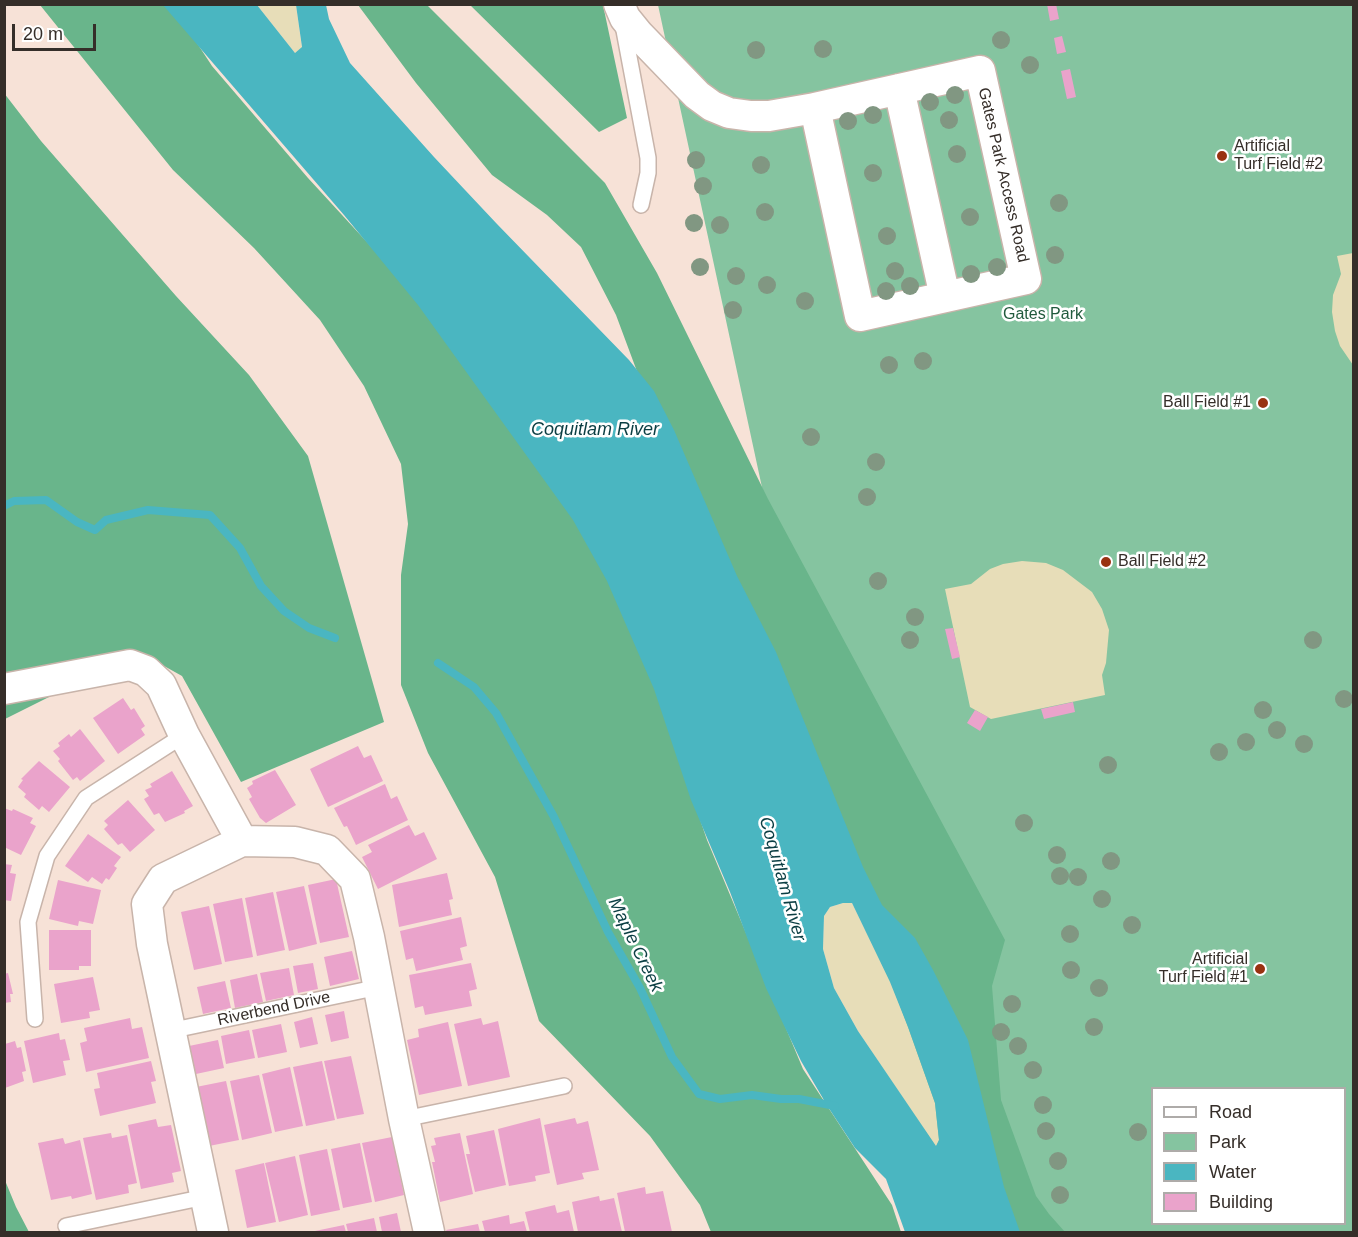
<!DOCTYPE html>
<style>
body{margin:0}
#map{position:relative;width:1358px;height:1237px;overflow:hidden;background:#f7e2d7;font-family:Helvetica,sans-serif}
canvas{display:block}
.frame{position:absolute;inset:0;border:6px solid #352e29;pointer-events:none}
.legend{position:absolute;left:1151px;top:1087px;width:195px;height:138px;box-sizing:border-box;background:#fff;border:2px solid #aeaba9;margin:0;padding:8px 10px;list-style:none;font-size:18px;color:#352e29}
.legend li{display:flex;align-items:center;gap:12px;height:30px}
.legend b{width:30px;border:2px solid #aeaba9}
.scale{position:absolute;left:12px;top:24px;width:84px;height:27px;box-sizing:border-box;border:3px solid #352e29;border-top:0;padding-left:8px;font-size:18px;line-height:21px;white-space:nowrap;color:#352e29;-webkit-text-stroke:4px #fff;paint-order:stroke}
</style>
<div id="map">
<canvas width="1358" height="1237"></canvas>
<div class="frame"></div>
<ul class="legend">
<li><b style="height:8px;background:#fff"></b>Road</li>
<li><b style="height:16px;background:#85c4a0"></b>Park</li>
<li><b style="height:16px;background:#4ab6c1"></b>Water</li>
<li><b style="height:16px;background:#eaa3cb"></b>Building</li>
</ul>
<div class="scale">20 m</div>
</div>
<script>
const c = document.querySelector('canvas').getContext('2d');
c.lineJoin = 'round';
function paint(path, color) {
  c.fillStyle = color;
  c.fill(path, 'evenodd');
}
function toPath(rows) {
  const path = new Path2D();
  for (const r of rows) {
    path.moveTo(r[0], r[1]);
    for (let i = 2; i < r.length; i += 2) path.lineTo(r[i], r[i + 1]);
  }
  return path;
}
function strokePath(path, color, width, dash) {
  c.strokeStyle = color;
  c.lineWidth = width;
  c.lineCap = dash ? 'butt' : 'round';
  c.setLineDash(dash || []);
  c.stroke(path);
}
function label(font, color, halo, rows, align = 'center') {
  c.font = font + ' Helvetica,sans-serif';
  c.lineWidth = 5;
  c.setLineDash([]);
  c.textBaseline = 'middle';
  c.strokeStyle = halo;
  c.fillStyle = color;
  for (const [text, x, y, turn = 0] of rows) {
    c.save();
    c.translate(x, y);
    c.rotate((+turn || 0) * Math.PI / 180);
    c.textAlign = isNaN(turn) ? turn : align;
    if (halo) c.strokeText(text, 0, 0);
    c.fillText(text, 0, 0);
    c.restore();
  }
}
const green = toPath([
 [658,5,1353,5,1353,1232,951,1232,788,608],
 [1152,1088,1344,1088,1344,1224,1152,1224]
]);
const forest = toPath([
 [40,5,172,5,212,66,308,178,434,315,585,519,638,636,707,840,803,1069,892,1205,901,1232,711,1232,700,1205,650,1136,539,1021,495,877,428,753,401,685,401,575,408,524,401,464,364,386,320,320,254,248,173,170],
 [358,5,427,5,605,183,657,273,768,499,1005,940,992,986,1001,1100,1036,1196,1049,1214,1065,1232,1018,1232,651,409,616,315,581,247,547,215,492,175,416,83],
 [470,5,603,5,627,118,599,132],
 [4,93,41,141,176,296,249,375,308,456,384,722,241,782,182,676,139,652,5,719],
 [4,1178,16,1207,29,1232,5,1232]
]);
const sand = toPath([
 [257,5,296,5,302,48,295,53],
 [1353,253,1354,253,1353,365,1340,346,1335,331,1332,312,1333,295,1341,274,1337,256],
 [1022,561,1046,563,1063,570,1092,592,1102,609,1109,630,1106,663,1102,675,1105,695,991,719,970,707,945,589,971,584,990,569,1003,564],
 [843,903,852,903,891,982,908,1027,935,1103,939,1140,936,1147,858,1031,834,988,823,949,824,916,830,907]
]);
const water = toPath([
 [163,5,257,5,295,53,302,47,296,5,326,5,329,19,350,63,434,157,497,224,629,360,654,391,674,430,737,576,776,652,863,867,882,905,915,938,933,970,968,1040,1004,1187,1020,1232,905,1232,886,1179,855,1148,828,1107,801,1061,766,988,730,892,691,800,654,689,607,581,573,520,418,305,344,215],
 [843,903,852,903,890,982,908,1027,935,1103,939,1140,936,1146,858,1031,834,988,823,949,824,916,830,907]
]);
const stream = toPath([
 [4,506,14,501,46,500,77,522,95,530,106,520,148,510,210,515,240,548,261,586,284,611,309,628,335,638],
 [438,663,474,687,496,713,554,817,608,932,640,988,672,1057,699,1094,720,1099,752,1095,781,1099,799,1099,835,1106]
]);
const building = toPath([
 [1047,4,1056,4,1059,19,1050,21],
 [1062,36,1066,52,1057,54,1054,38],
 [1070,69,1076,97,1067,99,1061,71],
 [953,628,960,657,952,659,945,629],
 [123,698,131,710,134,708,145,726,141,729,145,735,118,754,93,718],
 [1073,702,1075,712,1044,719,1041,709],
 [975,710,988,717,980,731,967,723],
 [80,729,105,761,80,781,77,777,73,780,58,761,60,759,53,751,60,746,58,743,69,734,71,737],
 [358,746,364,758,371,755,383,781,328,807,310,769],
 [39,761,70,787,49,812,42,806,39,810,24,797,26,794,18,787,23,780,21,779],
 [275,770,296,805,266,823,260,818,249,799,252,797,247,788,253,784,252,781],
 [172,771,193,806,184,811,185,813,165,822,159,813,154,815,144,799,149,796,145,790,152,787,150,784],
 [385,784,391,799,397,796,408,820,356,845,347,826,344,827,334,808],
 [128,800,155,830,130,852,122,843,118,845,104,829,108,825,104,821],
 [4,808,12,811,13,809,33,818,30,823,36,826,21,855,4,847],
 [409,825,415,836,424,832,437,859,378,889,362,857,372,852,368,845],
 [88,834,121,857,114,866,117,868,109,880,106,878,102,884,92,877,88,882,65,866],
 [4,864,12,865,10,873,16,874,11,901,4,900],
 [447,873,453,899,449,900,452,915,399,927,392,885],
 [336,879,349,937,320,943,308,885],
 [58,880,101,890,93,924,79,921,78,926,49,919],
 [304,886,317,944,289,951,276,892],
 [273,892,285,950,257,956,245,898],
 [242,898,253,957,225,962,213,904],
 [209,906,222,964,194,970,181,912],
 [461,917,467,946,460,948,463,960,416,971,413,958,406,960,400,931],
 [49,930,91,930,91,966,79,966,79,970,49,970],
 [352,951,359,979,330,986,324,957],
 [313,963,318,989,298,993,293,966],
 [471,963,477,989,469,991,472,1006,425,1015,423,1006,415,1008,409,975],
 [289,968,294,995,266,1001,260,973],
 [8,973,13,994,10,994,11,1002,4,1003,4,974],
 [257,974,263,1002,235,1008,230,980],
 [93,977,100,1010,89,1012,90,1018,61,1023,54,984],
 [225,981,231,1008,203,1014,197,987],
 [344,1011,349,1038,331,1042,325,1015],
 [312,1017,318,1044,300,1048,294,1022],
 [130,1018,132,1029,142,1027,149,1058,86,1072,80,1043,87,1041,84,1028],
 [481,1018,483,1025,498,1021,510,1077,468,1086,454,1024],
 [448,1022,462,1086,419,1095,407,1040,419,1037,418,1029],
 [281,1024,287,1052,258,1058,252,1030],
 [249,1030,255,1058,226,1064,221,1036],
 [59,1033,60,1040,65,1039,70,1060,63,1061,66,1075,33,1083,24,1041],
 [218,1040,224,1068,196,1074,189,1046],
 [15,1041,17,1048,21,1047,26,1071,22,1072,24,1081,5,1088,5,1044],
 [351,1056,364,1114,337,1119,324,1061],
 [151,1061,156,1081,151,1082,156,1103,100,1116,94,1089,100,1088,97,1073],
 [322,1061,335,1120,306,1126,293,1067],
 [290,1067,303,1126,275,1132,262,1074],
 [259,1075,272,1133,242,1140,230,1081],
 [226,1081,239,1140,209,1146,196,1087],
 [540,1118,550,1173,535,1176,536,1181,509,1186,498,1129],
 [575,1118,577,1124,588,1121,599,1170,582,1173,584,1179,557,1185,544,1125],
 [156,1119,158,1127,171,1125,181,1171,172,1173,174,1182,141,1189,128,1125],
 [494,1130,506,1185,475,1192,466,1154,470,1154,466,1136],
 [111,1133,112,1138,127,1135,137,1183,128,1185,129,1193,96,1200,83,1138],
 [460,1133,473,1194,440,1202,432,1162,435,1162,431,1146,436,1145,434,1138],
 [392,1137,404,1195,375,1202,362,1143],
 [63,1138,65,1144,80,1140,92,1194,72,1199,71,1196,51,1200,38,1143],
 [360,1143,372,1202,343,1208,331,1149],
 [327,1149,340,1210,311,1216,299,1155],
 [295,1156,308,1215,279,1222,265,1163],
 [264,1163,276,1222,247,1228,235,1170],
 [645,1187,646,1194,663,1191,672,1232,625,1232,617,1193],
 [599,1196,600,1201,614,1198,622,1232,578,1232,572,1202],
 [555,1205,557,1213,569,1210,574,1232,530,1232,525,1212],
 [397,1213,401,1232,382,1232,379,1217],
 [509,1215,510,1224,524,1221,527,1232,485,1232,482,1221],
 [374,1218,377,1232,348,1232,346,1224],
 [478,1224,480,1232,447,1232,446,1230],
 [344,1225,346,1232,315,1232,315,1231]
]);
const service = toPath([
 [623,25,648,158,648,173,641,205],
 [35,1019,28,922,47,856,86,798,184,735],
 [169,1031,379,987],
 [404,1119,564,1086],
 [66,1226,205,1197]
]);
const minor = toPath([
 [619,4,625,18,638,34,697,95,712,106,729,113,751,116,769,116,815,108],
 [980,71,1026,279,860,316,815,108,980,71],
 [899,89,945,297],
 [4,689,130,665,146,671,161,685,184,735,242,841,163,879,147,904,152,944,213,1232],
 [242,841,295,842,327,850,355,879,369,937,404,1119,429,1232]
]);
const trees = [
 [1001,40],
 [823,49],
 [756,50],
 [1030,65],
 [955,95],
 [930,102],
 [873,115],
 [949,120],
 [848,121],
 [957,154],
 [696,160],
 [761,165],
 [873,173],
 [703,186],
 [1059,203],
 [765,212],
 [970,217],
 [694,223],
 [720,225],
 [887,236],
 [1055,255],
 [700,267],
 [997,267],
 [895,271],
 [971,274],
 [736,276],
 [767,285],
 [910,286],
 [886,291],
 [805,301],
 [733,310],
 [923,361],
 [889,365],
 [811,437],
 [876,462],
 [867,497],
 [878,581],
 [915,617],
 [910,640],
 [1313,640],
 [1344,699],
 [1263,710],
 [1277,730],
 [1246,742],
 [1304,744],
 [1219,752],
 [1108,765],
 [1024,823],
 [1057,855],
 [1111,861],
 [1060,876],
 [1078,877],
 [1102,899],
 [1132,925],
 [1070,934],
 [1071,970],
 [1099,988],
 [1012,1004],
 [1094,1027],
 [1001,1032],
 [1018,1046],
 [1033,1070],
 [1043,1105],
 [1046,1131],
 [1138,1132],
 [1058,1161],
 [1060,1195]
];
const markers = [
 [1222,156,6,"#993211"],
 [1263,403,6,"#993211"],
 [1106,562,6,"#993211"],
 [1260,969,6,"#993211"]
];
const poiNames = [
 ["Artificial",1234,147],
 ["Turf Field #2",1234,165],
 ["Ball Field #1",1251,403,"right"],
 ["Ball Field #2",1118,562],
 ["Artificial",1248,960,"right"],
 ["Turf Field #1",1248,978,"right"]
];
const streetNames = [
 ["Gates Park Access Road",1003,175,77],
 ["Riverbend Drive",274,1009,-12]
];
const parkNames = [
 ["Gates Park",1043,315]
];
const waterNames = [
 ["Coquitlam River",595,430],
 ["Coquitlam River",782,879,74],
 ["Maple Creek",635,945,64]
];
paint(green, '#85c4a0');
paint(forest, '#69b58b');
paint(sand, '#e7ddb8');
paint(water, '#4ab6c1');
strokePath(stream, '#4ab6c1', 8);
paint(building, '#eaa3cb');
strokePath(service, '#c8b4aa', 18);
strokePath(minor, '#c8b4aa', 33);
strokePath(service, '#fff', 15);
strokePath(minor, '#fff', 30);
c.fillStyle = '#819782';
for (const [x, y] of trees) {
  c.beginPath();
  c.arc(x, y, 9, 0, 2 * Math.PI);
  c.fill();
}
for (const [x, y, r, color] of markers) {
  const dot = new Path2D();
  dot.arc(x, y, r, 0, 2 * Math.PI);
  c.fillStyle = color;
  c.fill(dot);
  strokePath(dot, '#fff', 2);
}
label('16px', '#352e29', '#fff', poiNames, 'left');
label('16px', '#352e29', '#fff', streetNames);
label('16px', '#215a3d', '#fff', parkNames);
label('italic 18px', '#0b3e43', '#fff', waterNames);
</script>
